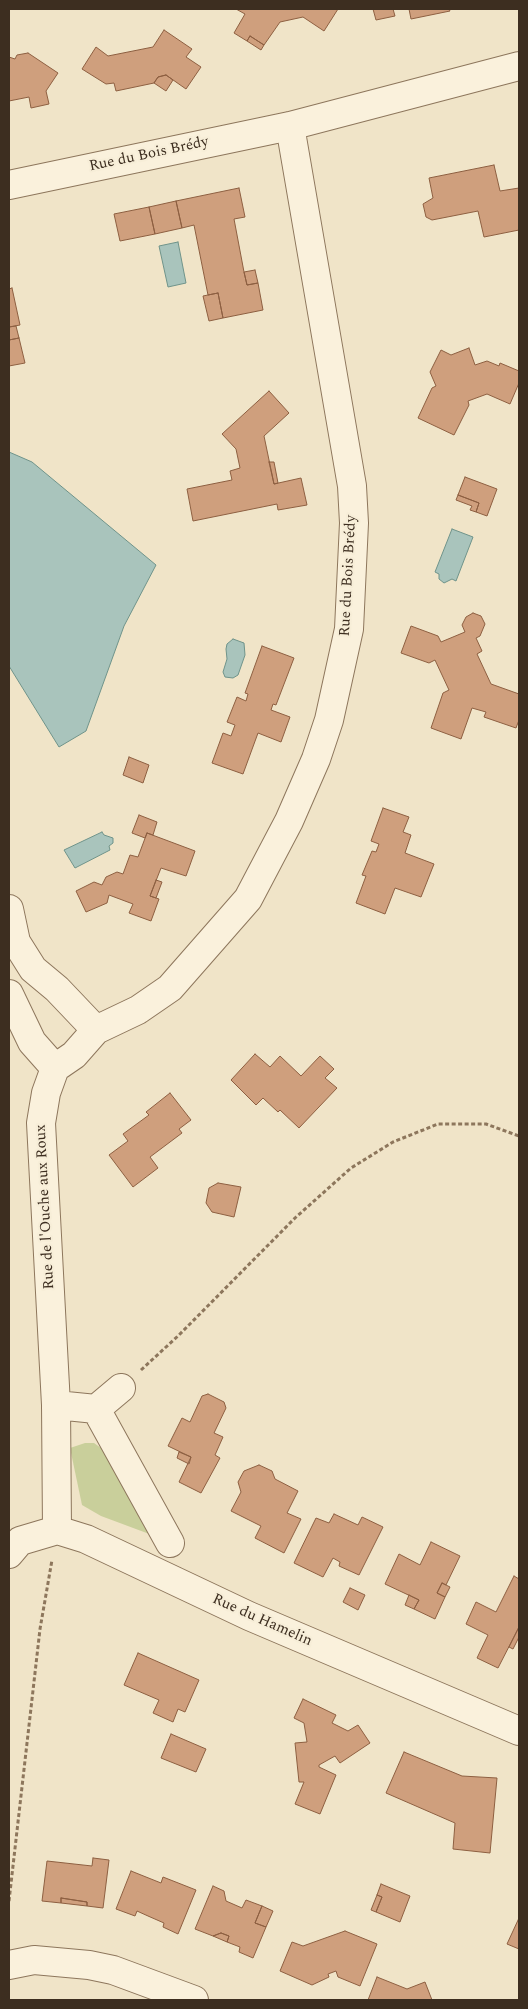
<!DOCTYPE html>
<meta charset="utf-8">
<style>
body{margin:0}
#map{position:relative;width:528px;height:2009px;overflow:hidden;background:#f0e4c8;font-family:Spectral,serif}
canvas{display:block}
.frame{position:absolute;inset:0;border:10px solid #3d2e20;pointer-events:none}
</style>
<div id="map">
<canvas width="528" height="2009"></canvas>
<div class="frame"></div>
</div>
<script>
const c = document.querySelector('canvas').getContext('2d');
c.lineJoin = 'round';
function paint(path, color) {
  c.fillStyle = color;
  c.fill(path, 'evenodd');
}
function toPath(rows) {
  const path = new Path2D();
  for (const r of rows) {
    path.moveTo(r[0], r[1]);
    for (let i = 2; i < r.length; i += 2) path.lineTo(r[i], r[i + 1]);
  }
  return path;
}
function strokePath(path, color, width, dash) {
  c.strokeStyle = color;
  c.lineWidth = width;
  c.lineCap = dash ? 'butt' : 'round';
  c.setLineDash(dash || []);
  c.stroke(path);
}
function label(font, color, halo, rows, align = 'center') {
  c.font = font + ' Spectral,serif';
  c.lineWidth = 4.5;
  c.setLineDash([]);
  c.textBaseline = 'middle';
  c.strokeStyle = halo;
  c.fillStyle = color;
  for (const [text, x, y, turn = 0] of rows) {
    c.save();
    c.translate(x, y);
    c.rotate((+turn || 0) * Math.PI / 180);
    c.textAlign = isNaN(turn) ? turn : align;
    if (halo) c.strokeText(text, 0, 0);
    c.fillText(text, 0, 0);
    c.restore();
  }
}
const green = toPath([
 [85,1443,94,1443,101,1448,152,1535,101,1516,82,1505,70,1448]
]);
const water = toPath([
 [178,242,186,283,168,287,159,246,178,242],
 [9,452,32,462,156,565,124,626,86,731,59,747,9,666,9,452],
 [452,529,473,537,456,581,452,579,444,583,439,579,439,574,435,572,452,529],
 [233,639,244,643,245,655,238,675,233,678,225,677,223,672,227,659,226,649,227,644,233,639],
 [102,832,104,835,113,838,113,843,109,846,110,850,75,868,64,850,102,832]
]);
const building = toPath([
 [236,9,338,9,324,31,303,17,280,22,264,45,250,36,247,41,234,33,245,14,236,9],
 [373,9,393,9,395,16,376,20,373,9],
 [409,9,449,9,450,11,411,19,409,9],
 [164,30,192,49,186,57,201,67,186,89,166,75,158,77,154,83,116,91,114,83,106,84,82,69,96,47,108,56,153,47,164,30],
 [250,36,264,45,261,50,247,41,250,36],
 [28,53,58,73,46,91,49,104,31,108,29,97,9,101,9,57,15,59,17,55,28,53],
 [166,75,173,80,166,91,154,83,158,77,166,75],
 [494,165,500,191,519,188,519,230,484,237,478,211,432,220,426,217,423,204,433,198,429,178,494,165],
 [239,188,245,217,234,219,244,272,247,285,258,283,263,310,223,318,218,293,208,295,194,225,182,228,176,201,239,188],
 [176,201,182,228,155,234,149,207,176,201],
 [149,207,155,234,120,241,114,214,149,207],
 [255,270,258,283,247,285,244,272,255,270],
 [12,288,20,325,9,327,9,289,12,288],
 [218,293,223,318,209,321,203,296,218,293],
 [16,326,19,338,9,340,9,327,16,326],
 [19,338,25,363,9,366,9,340,19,338],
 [469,348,475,365,487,361,499,366,500,363,519,371,519,383,510,404,487,394,468,401,469,405,454,435,418,418,432,388,436,386,430,372,441,350,451,355,469,348],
 [269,391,289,413,264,436,274,484,301,478,307,505,278,510,277,504,193,521,187,489,232,480,230,471,240,468,236,449,222,434,269,391],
 [269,462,274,462,278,483,274,484,269,462],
 [465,477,497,489,487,516,476,512,479,503,458,495,465,477],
 [458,495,479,503,476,512,470,510,472,506,456,500,458,495],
 [473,613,481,616,485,624,480,636,476,638,482,651,477,654,491,684,519,694,519,720,516,728,484,717,486,712,472,708,461,739,431,728,443,693,449,690,435,660,429,663,401,653,411,626,438,636,441,642,465,632,462,625,466,617,473,613],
 [262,646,294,658,276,705,273,704,271,710,290,717,281,742,258,733,243,774,212,763,223,733,231,736,235,725,227,722,237,697,246,701,248,694,245,693,262,646],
 [129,757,149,765,143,783,123,775,129,757],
 [383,808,409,817,403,832,411,835,405,853,434,864,421,897,395,888,385,914,356,903,366,876,362,875,372,851,376,852,379,844,371,841,383,808],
 [139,815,157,822,153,835,147,833,145,838,132,833,139,815],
 [147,833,195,851,186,876,161,868,150,896,159,899,151,921,129,913,133,904,109,895,107,903,86,912,76,891,94,882,102,885,106,877,117,872,123,874,130,855,138,857,147,833],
 [156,880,162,882,156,898,150,896,156,880],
 [255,1054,270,1067,280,1056,301,1076,320,1056,334,1069,325,1078,337,1088,299,1128,280,1110,278,1112,263,1098,256,1105,231,1080,255,1054],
 [170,1093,191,1120,179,1129,182,1133,150,1157,158,1168,133,1187,109,1155,128,1141,123,1134,149,1115,146,1112,170,1093],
 [218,1183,241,1187,234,1217,212,1212,206,1203,209,1188,218,1183],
 [208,1394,224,1402,226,1408,214,1433,223,1437,215,1455,220,1458,201,1493,179,1482,191,1457,168,1446,182,1418,190,1422,202,1396,208,1394],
 [179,1452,191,1457,189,1464,177,1458,179,1452],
 [259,1465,272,1471,275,1479,298,1491,287,1513,301,1519,284,1553,255,1538,261,1526,231,1511,241,1492,238,1482,244,1471,259,1465],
 [334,1514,358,1525,362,1517,383,1527,359,1575,339,1566,340,1562,333,1558,323,1577,294,1563,316,1518,329,1523,334,1514],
 [431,1542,460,1556,446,1585,442,1583,437,1593,445,1597,435,1619,414,1609,419,1600,385,1584,399,1554,420,1565,431,1542],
 [514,1576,519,1579,519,1627,498,1668,477,1658,488,1635,466,1624,476,1602,496,1612,514,1576],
 [442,1583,450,1587,445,1597,437,1593,442,1583],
 [350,1588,365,1595,358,1610,343,1602,350,1588],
 [409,1595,419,1600,414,1609,405,1605,409,1595],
 [519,1627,519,1637,513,1649,509,1647,519,1627],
 [138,1653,199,1680,185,1712,178,1709,173,1722,153,1713,159,1700,124,1685,138,1653],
 [303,1699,336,1715,332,1723,348,1731,358,1725,370,1743,340,1763,335,1756,319,1765,319,1767,336,1775,320,1814,295,1804,304,1782,299,1782,295,1743,307,1742,304,1723,294,1718,303,1699],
 [171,1734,206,1749,196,1772,161,1758,171,1734],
 [404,1752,462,1776,497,1778,490,1853,453,1849,455,1823,386,1793,404,1752],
 [93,1858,109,1860,103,1908,87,1906,87,1902,61,1898,61,1903,42,1901,47,1861,92,1866,93,1858],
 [131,1871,161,1883,163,1877,196,1890,178,1934,163,1927,164,1923,148,1916,137,1911,135,1916,116,1909,131,1871],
 [381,1884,410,1896,400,1922,376,1912,382,1897,377,1895,381,1884],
 [213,1886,224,1891,226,1901,242,1908,246,1900,262,1906,255,1923,266,1927,253,1958,239,1952,240,1947,227,1942,229,1936,221,1933,213,1936,195,1929,213,1886],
 [377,1895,382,1897,376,1912,371,1910,377,1895],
 [61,1898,87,1902,87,1906,61,1903,61,1898],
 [262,1906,273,1911,266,1927,255,1923,262,1906],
 [519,1918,519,1949,507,1944,519,1918],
 [345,1931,377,1944,360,1986,338,1977,336,1971,328,1974,329,1977,312,1985,280,1971,292,1942,303,1946,345,1931],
 [221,1933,229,1936,227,1942,213,1936,221,1933],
 [377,1977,407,1989,425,1982,432,2000,368,2000,377,1977]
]);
const path = toPath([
 [141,1370,178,1336,295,1218,351,1168,393,1142,438,1124,486,1124,519,1136],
 [9,1901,40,1629,52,1560]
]);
const minor = toPath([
 [9,185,290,126,519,66],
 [9,909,16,942,33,969,57,989,96,1030],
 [9,994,32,1042,55,1068],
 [55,1068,74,1055,96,1030,138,1010,170,988,248,899,289,821,316,759,329,720,349,629,354,523,352,486,290,126],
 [55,1068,46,1093,41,1123,56,1405,57,1530],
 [56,1405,96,1409,170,1543],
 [96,1409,121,1388],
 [9,1554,20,1541,57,1530,86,1539,249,1616,519,1731],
 [9,1965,34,1960,89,1965,113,1970,194,2000]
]);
const streetNames = [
 ["Rue du Bois Brédy",149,155,-12],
 ["Rue du Bois Brédy",349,576,-87],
 ["Rue de l'Ouche aux Roux",46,1207,-93],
 ["Rue du Hamelin",262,1621,24]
];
paint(green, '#c9cf9b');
paint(water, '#a9c4bc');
strokePath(water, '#6f938a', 1);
paint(building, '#cf9f7d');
strokePath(building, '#8d5f41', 1);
strokePath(minor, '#8d765c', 30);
strokePath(path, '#8d765c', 3, [4, 2.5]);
strokePath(minor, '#faf1dc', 28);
label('15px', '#3d2e20', '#f7eed8', streetNames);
</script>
